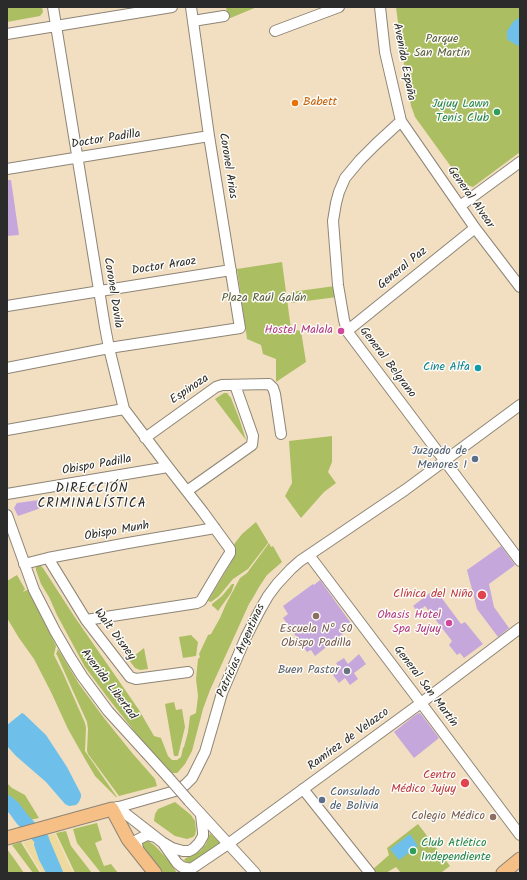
<!DOCTYPE html>
<meta charset="utf-8">
<style>
body{margin:0}
#map{position:relative;width:527px;height:880px;overflow:hidden;background:#f2dfc1;font-family:Kalam,sans-serif}
canvas{display:block}
.frame{position:absolute;inset:0;border:8px solid #2b2b2b;pointer-events:none}
</style>
<div id="map">
<canvas width="527" height="880"></canvas>
<div class="frame"></div>
</div>
<script>
const c = document.querySelector('canvas').getContext('2d');
c.lineJoin = 'round';
function paint(path, color) {
  c.fillStyle = color;
  c.fill(path, 'evenodd');
}
function toPath(rows) {
  const path = new Path2D();
  for (const r of rows) {
    path.moveTo(r[0], r[1]);
    for (let i = 2; i < r.length; i += 2) path.lineTo(r[i], r[i + 1]);
  }
  return path;
}
function strokePath(path, color, width, dash) {
  c.strokeStyle = color;
  c.lineWidth = width;
  c.lineCap = dash ? 'butt' : 'round';
  c.setLineDash(dash || []);
  c.stroke(path);
}
function label(font, color, halo, rows, align = 'center') {
  c.font = font + ' Kalam,sans-serif';
  c.lineWidth = 3;
  c.setLineDash([]);
  c.textBaseline = 'middle';
  c.strokeStyle = halo;
  c.fillStyle = color;
  for (const [text, x, y, turn = 0] of rows) {
    c.save();
    c.translate(x, y);
    c.rotate((+turn || 0) * Math.PI / 180);
    c.textAlign = isNaN(turn) ? turn : align;
    if (halo) c.strokeText(text, 0, 0);
    c.fillText(text, 0, 0);
    c.restore();
  }
}
const green = toPath([
 [7,7,42,7,43,12,40,16,7,22],
 [226,7,257,7,228,19],
 [396,7,520,7,520,152,473,187,467,185,465,186,415,117,413,111,411,106,401,45],
 [282,262,291,329,301,331,306,362,276,382,276,359,263,354,261,345,247,339,237,269],
 [335,286,337,297,291,303,291,292],
 [224,393,227,393,231,398,239,418,246,440,215,399],
 [332,436,332,462,328,472,336,483,324,492,301,518,285,496,292,483,289,441],
 [256,522,268,542,268,543,248,569,233,579,219,596,211,602,208,601,233,559,234,545,235,543,242,534],
 [269,543,271,547,273,546,282,562,267,575,259,587,254,596,249,604,210,690,203,709,192,751,185,764,179,771,177,773,172,773,139,737,108,698,85,667,57,615,49,597,41,584,36,570,36,567,37,565,40,565,43,568,74,616,139,710,154,736,161,738,168,756,172,760,177,760,181,757,183,748,184,747,188,732,190,716,196,713,198,696,196,679,198,659,200,657,199,654,208,635,211,634,220,618,226,604,240,578,247,573],
 [17,575,25,589,23,592,27,590,29,590,56,646,54,655,63,673,85,723,86,728,85,751,117,797,116,797,95,776,85,759,68,729,51,692,34,659,19,638,7,618,7,581],
 [232,584,234,584,234,585,231,593,218,611,214,607,212,606,212,604,222,596],
 [191,635,198,642,196,656,183,658,179,637],
 [144,648,148,669,140,670,135,668,129,660],
 [58,649,79,684,104,718,133,754,155,779,157,786,119,796,88,754,87,751,88,729,87,722,73,691,57,655,56,654],
 [174,702,176,710,182,709,185,727,178,756,174,756,165,704],
 [7,783,12,788,25,795,39,818,30,820,25,812,7,794],
 [175,802,191,815,195,821,196,830,195,835,193,837,187,839,175,836,154,821,155,814,158,809],
 [97,823,102,840,95,843,104,866,111,864,118,873,101,873,77,843,73,829],
 [418,824,450,866,442,872,443,873,401,873,396,867,386,873,375,873,372,870,389,855,387,848],
 [66,831,71,846,92,873,75,873,56,833],
 [210,833,222,845,195,864,187,864,184,860,186,858,200,851,206,844],
 [148,841,154,845,158,849,170,862,177,873,161,873,141,848,141,844,144,842],
 [21,842,22,844,40,873,33,873,12,845],
 [7,849,15,860,24,873,7,873]
]);
const sand = toPath([
 [55,834,68,863,74,873,59,873,58,870,52,856,48,837,48,835],
 [35,839,34,845,39,860,46,873,42,873,23,842]
]);
const water = toPath([
 [520,17,520,47,508,40,507,38,507,31,513,22],
 [22,713,24,714,46,735,67,767,81,794,81,797,79,802,76,805,69,806,65,804,46,782,16,756,7,746,7,725],
 [7,794,25,812,30,820,21,823,17,819,7,811],
 [410,834,418,846,399,860,390,849],
 [48,835,52,856,59,873,46,873,39,860,34,845,35,839]
]);
const river = toPath([
 [7,802,14,808,22,819,42,840,56,873]
]);
const building = toPath([
 [7,180,11,180,19,235,7,236],
 [39,500,41,508,18,516,14,508,17,503],
 [501,546,515,565,489,584,494,607,509,628,498,637,477,609,467,570],
 [320,580,353,626,315,656,311,650,307,652,283,618,288,614,283,606,313,584,314,585],
 [435,589,461,624,465,622,483,644,464,658,460,653,457,655,449,645,452,641,425,606,418,612,413,606],
 [359,654,366,664,354,673,358,679,350,685,345,678,339,683,333,675,340,669,336,663,344,658,348,664],
 [419,713,421,714,439,738,414,758,394,732,414,716]
]);
const minor = toPath([
 [53,7,105,327,109,348,124,409,168,467,203,512,230,549,230,553,220,569,201,601,197,603,86,620],
 [380,7,385,52,401,121,475,228,520,287],
 [193,21,224,16],
 [275,31,339,7],
 [7,34,172,7],
 [401,121,376,144,360,160,345,178,339,192,336,203,333,221,338,285,344,320,347,331,520,561],
 [7,169,209,136],
 [460,206,520,162],
 [7,306,231,270],
 [347,331,475,228],
 [7,368,109,348,240,328,209,136,191,7],
 [7,430,124,409],
 [145,438,216,387,222,385,269,384,273,388,275,394,281,434],
 [187,491,252,445,253,436,235,385],
 [7,494,168,467],
 [7,515,34,590,55,631,70,657,82,676,108,711,168,777],
 [309,555,421,703,520,835],
 [48,558,86,620,130,677,136,679,188,672],
 [24,564,48,558,128,543,215,528],
 [303,789,370,873],
 [189,801,255,873],
 [117,807,162,842,172,848,183,851,189,851,193,849,199,843,203,836,203,832,201,815],
 [112,809,175,791,185,785,192,778,205,752,214,721,222,693,246,637,260,610,268,596,277,584,291,569,300,561,405,490,520,405],
 [163,843,177,863,182,867,191,869],
 [139,853,137,844,137,840,147,835,155,837],
 [191,869,228,844,421,703,520,628]
]);
const major = toPath([
 [7,838,112,809,128,839,155,873],
 [503,873,520,859]
]);
const minorBridge = toPath([
 [168,777,189,801]
]);
const markers = [
 [295,103,4,"#e8710a"],
 [497,112,4,"#2e9e5b"],
 [341,331,4,"#d1479c"],
 [478,368,4,"#0f9aa8"],
 [475,459,4,"#5c6f8a"],
 [482,595,5,"#e0444e"],
 [316,616,4,"#8d6e63"],
 [449,623,4,"#d1479c"],
 [347,671,4,"#6b7280"],
 [465,783,5,"#e0444e"],
 [322,800,4,"#5c6f8a"],
 [493,817,4,"#8d6e63"],
 [413,851,4,"#2e9e5b"]
];
const parkNames = [
 ["Parque",442,40],
 ["San Martín",442,54],
 ["Plaza Raúl Galán",264,299]
];
const streetNames = [
 ["Avenida España",403,62,79],
 ["Doctor Padilla",106,140,-9],
 ["Coronel Arias",227,166,81],
 ["General Alvear",470,198,55],
 ["Doctor Araoz",164,267,-9],
 ["General Paz",403,269,-39],
 ["Coronel Davila",112,293,81],
 ["General Belgrano",387,363,53],
 ["Espinoza",190,390,-34],
 ["Obispo Padilla",97,466,-10],
 ["Obispo Munh",117,532,-10],
 ["Walt Disney",114,635,53],
 ["Patricias Argentinas",242,651,-66],
 ["Avenida Libertad",108,685,53],
 ["General San Martín",425,687,53],
 ["Ramírez de Velazco",349,740,-36]
];
const foodNames = [
 ["Babett",303,103]
];
const leisureNames = [
 ["Jujuy Lawn",489,105],
 ["Tenis Club",489,119],
 ["Club Atlético",421,844,"left"],
 ["Independiente",421,858,"left"]
];
const hotelNames = [
 ["Hostel Malala",333,331],
 ["Ohasis Hotel",441,616],
 ["Spa Jujuy",441,630]
];
const cultureNames = [
 ["Cine Alfa",470,368]
];
const serviceNames = [
 ["Juzgado de",467,452],
 ["Menores 1",467,466],
 ["Consulado",330,793,"left"],
 ["de Bolivia",330,807,"left"]
];
const healthNames = [
 ["Clínica del Niño",473,595],
 ["Centro",456,776],
 ["Médico Jujuy",456,790]
];
const educationNames = [
 ["Escuela Nº 50",316,630],
 ["Obispo Padilla",316,644],
 ["Colegio Médico",485,817,"right"]
];
const worshipNames = [
 ["Buen Pastor",339,671]
];
const neighbourhoodNames = [
 ["DIRECCIÓN",92,490],
 ["CRIMINALÍSTICA",92,505]
];
paint(green, '#acbe62');
paint(sand, '#eeda9e');
paint(water, '#6ec0ea');
strokePath(river, '#6ec0ea', 14);
paint(building, '#c5a7dc');
strokePath(minor, '#8e8576', 12);
strokePath(major, '#8e8576', 15);
strokePath(minor, '#fff', 10);
strokePath(major, '#f5bf86', 13);
strokePath(minorBridge, '#8e8576', 12, []);
strokePath(minorBridge, '#fff', 10);
for (const [x, y, r, color] of markers) {
  const dot = new Path2D();
  dot.arc(x, y, r, 0, 2 * Math.PI);
  c.fillStyle = color;
  c.fill(dot);
  strokePath(dot, '#fdfcf7', 1.5);
}
label('12px', '#585e3e', '#fdfcf7', parkNames);
label('12px', '#2b2b2b', '#fdfcf7', streetNames);
label('12px', '#c56008', '#fdfcf7', foodNames, 'left');
label('12px', '#27864d', '#fdfcf7', leisureNames, 'right');
label('12px', '#b23c85', '#fdfcf7', hotelNames, 'right');
label('12px', '#0d838f', '#fdfcf7', cultureNames, 'right');
label('12px', '#4e5e75', '#fdfcf7', serviceNames, 'right');
label('12px', '#be3a42', '#fdfcf7', healthNames, 'right');
label('12px', '#785e54', '#fdfcf7', educationNames);
label('12px', '#5b616d', '#fdfcf7', worshipNames, 'right');
c.letterSpacing = '1px';
label('13px', '#2b2b2b', '#fdfcf7', neighbourhoodNames);
c.letterSpacing = '0px';
</script>
